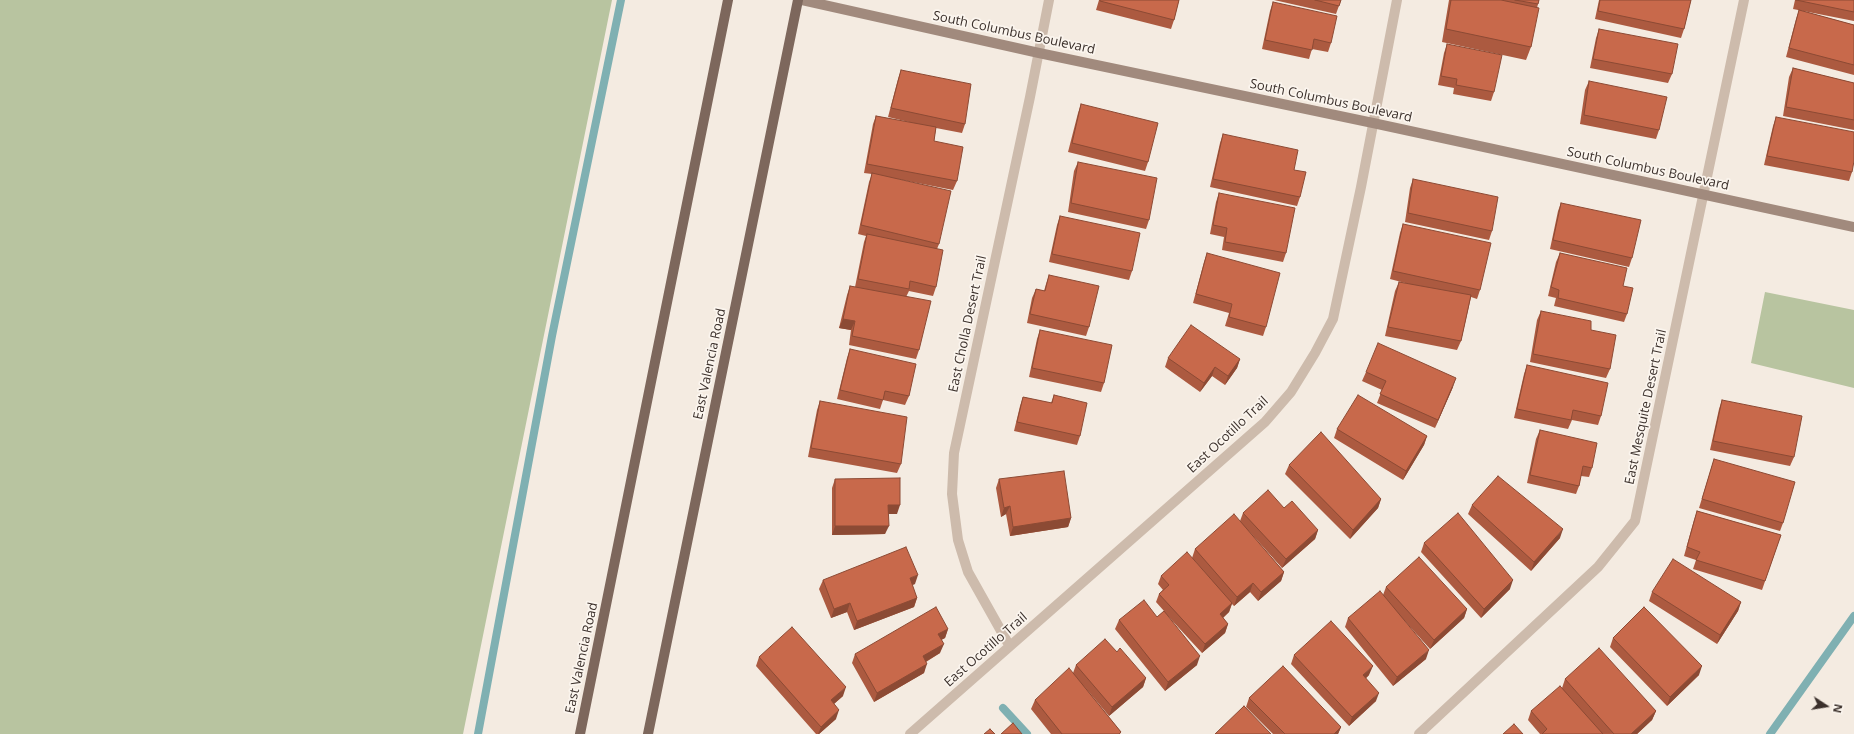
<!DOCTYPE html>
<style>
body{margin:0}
#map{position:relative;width:1854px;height:734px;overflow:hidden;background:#f4ebe1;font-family:"Open Sans",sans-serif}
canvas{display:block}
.north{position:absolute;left:1806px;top:686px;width:40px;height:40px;-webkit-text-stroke:3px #fbf5ee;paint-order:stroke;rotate:102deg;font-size:11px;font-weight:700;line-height:16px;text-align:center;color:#3b302b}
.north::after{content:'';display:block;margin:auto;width:14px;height:18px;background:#3b302b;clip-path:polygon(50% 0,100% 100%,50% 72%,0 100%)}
</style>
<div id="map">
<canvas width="1854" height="734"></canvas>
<div class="north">N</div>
</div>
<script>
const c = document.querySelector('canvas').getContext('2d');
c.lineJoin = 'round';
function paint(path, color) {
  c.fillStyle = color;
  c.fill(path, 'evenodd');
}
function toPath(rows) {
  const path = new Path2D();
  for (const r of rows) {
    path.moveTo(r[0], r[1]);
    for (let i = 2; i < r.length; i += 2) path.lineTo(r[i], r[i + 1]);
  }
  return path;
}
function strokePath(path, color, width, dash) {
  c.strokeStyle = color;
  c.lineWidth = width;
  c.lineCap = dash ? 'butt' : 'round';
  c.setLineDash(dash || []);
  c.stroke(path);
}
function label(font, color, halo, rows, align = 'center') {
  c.font = font + ' "Open Sans",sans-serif';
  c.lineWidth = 3.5;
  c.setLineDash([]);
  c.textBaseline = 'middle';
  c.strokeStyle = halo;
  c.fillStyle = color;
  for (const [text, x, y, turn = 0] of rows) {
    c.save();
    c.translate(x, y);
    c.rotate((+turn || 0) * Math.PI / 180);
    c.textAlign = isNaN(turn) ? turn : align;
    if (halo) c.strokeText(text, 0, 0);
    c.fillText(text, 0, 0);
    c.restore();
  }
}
const green = toPath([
 [0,0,612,0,463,734,0,734],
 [1765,292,1854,310,1854,388,1751,363]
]);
const stream = toPath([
 [1003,708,1027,734],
 [478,734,552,336,621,0],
 [1770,734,1854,616]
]);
const street = toPath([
 [1009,645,968,572,958,540,952,494,954,453,1030,97,1049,0],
 [910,734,1265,422,1291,392,1315,353,1333,319,1361,187,1397,0],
 [1419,734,1598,567,1635,521,1744,0]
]);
const secondary = toPath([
 [802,0,1039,53,1373,123,1854,227]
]);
const primary = toPath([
 [580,734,728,0],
 [648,734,798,0]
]);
const wall = toPath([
 [1099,0,1179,0,1174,20,1171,29,1096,10],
 [1274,0,1341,0,1336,14],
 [1449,0,1539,0,1537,8,1531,47,1526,60,1442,42],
 [1599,0,1691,0,1684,29,1681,38,1595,19],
 [1795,0,1854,0,1854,21,1793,9],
 [1273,2,1331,43,1328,52,1312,49,1309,59,1262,49,1270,11],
 [1799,10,1854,25,1854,75,1786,57,1796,19],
 [1599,29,1672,74,1668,83,1590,68,1596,38],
 [1447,44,1494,92,1491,101,1453,94,1454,88,1438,85,1444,53],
 [1793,68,1854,83,1854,130,1783,116,1789,77],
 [901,70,965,124,962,133,936,128,934,141,957,181,953,190,897,179,939,244,937,249,936,287,933,296,909,291,906,297,919,350,916,359,849,345,851,330,839,328,847,295,850,286,855,287,864,242,866,236,858,234,869,182,872,174,864,173,873,124,876,116,913,123,888,117,898,79],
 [1589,81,1659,130,1656,139,1580,124,1585,90],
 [1081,104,1148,162,1145,171,1068,152,1078,113],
 [1776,117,1852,172,1849,181,1764,165,1773,126],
 [1223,134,1294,170,1300,197,1297,206,1210,187,1220,143],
 [1078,162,1149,220,1146,229,1068,212,1074,171],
 [1413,179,1492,231,1489,240,1405,222,1410,188],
 [1219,193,1286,253,1283,262,1222,250,1224,237,1210,234,1216,202],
 [1561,203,1632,258,1629,267,1550,249,1558,211],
 [1060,216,1132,271,1129,280,1049,262,1057,225],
 [1403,224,1480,290,1477,299,1471,297,1461,341,1457,350,1385,336,1395,291,1399,282,1409,284,1390,279,1400,233],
 [1207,253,1266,327,1263,336,1225,326,1229,313,1193,303,1204,262],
 [1560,253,1623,286,1627,314,1624,322,1554,306,1556,298,1548,296,1556,262],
 [1049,275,1089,327,1086,336,1027,323,1032,298,1036,289,1044,291,1046,284],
 [1541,311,1591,330,1610,369,1606,378,1530,362,1537,320],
 [1040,330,1104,383,1101,392,1029,377,1037,339],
 [850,349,909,396,905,405,883,400,880,409,837,399,847,358],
 [1168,358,1240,359,1237,368,1225,385,1212,376,1200,392,1165,367],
 [1527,365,1601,416,1598,425,1572,420,1568,429,1514,418,1524,374],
 [1366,372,1453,387,1435,428,1377,403,1382,390,1362,381],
 [1054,395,1080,436,1077,445,1014,431,1020,406,1023,397,1051,403],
 [1722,400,1794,457,1790,466,1710,450,1719,409],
 [820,401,901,464,897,473,808,457,817,410],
 [1337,429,1427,436,1424,445,1403,480,1334,438],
 [1540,430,1592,468,1589,477,1581,476,1579,486,1576,494,1527,483,1536,439],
 [1714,459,1783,523,1780,531,1699,508],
 [1289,465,1381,499,1378,508,1350,539,1285,474],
 [835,479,897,514,888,514,885,534,832,535,832,488],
 [999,479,1071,518,1068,527,1010,536,1006,514,1001,517,996,488],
 [1472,505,1560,538,1531,571,1468,514],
 [1284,508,1318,530,1315,539,1282,568,1247,529,1284,572,1281,581,1258,601,1250,592,1234,606,1232,604,1229,612,1223,618,1228,624,1225,633,1202,653,1166,614,1197,665,1165,691,1115,629,1119,620,1157,617,1164,611,1156,602,1159,594,1163,590,1158,584,1161,576,1212,581,1192,558,1195,549,1240,521,1243,513],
 [1697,511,1781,535,1762,590,1693,569,1696,560,1684,556,1694,520],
 [1424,543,1510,589,1481,618,1421,552],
 [823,580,915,584,912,585,917,598,914,607,854,630,847,612,831,618,819,589],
 [1386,587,1467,609,1464,618,1430,649,1402,618,1426,659,1393,686,1345,627,1348,618,1383,595],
 [1652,592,1741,602,1738,611,1717,644,1649,601],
 [948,629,945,638,941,640,940,653,926,662,924,673,874,702,852,663,855,654],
 [1613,638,1699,675,1667,706,1610,647],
 [1117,652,1146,678,1143,687,1109,716,1083,685,1121,732,1120,734,1051,734,1031,709,1035,700,1073,673,1076,665],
 [1294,655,1369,675,1366,678,1376,701,1349,726,1291,664],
 [759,657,843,696,834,704,836,719,819,734,816,734,756,666],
 [1565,679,1656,711,1652,720,1637,734,1540,734,1528,720,1531,711,1562,688],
 [1249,698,1341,727,1338,734,1273,734,1246,707]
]);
const shadedWall = toPath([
 [843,319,855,321,851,330,839,328],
 [1240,359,1237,368,1225,385,1228,376],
 [1215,367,1212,376,1200,392,1204,383],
 [1456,378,1453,387,1435,428,1438,420],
 [1427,436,1424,445,1403,480,1406,471],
 [1381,499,1378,508,1350,539,1353,530],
 [888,505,900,505,897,514,885,514],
 [1010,506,1006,514,1001,517,1004,508],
 [1071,518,1068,527,1010,536,1013,527],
 [835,526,889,526,885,534,832,535],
 [1563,529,1560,538,1531,571,1534,562],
 [1318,530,1315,539,1282,568,1286,559],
 [1284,572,1281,581,1258,601,1261,592],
 [918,575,915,584,906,587,910,578],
 [1513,580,1510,589,1481,618,1484,609],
 [1253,583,1250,592,1234,606,1237,597],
 [917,598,914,607,854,630,857,621],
 [1741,602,1738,611,1717,644,1720,635],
 [850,603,847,612,831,618,834,609],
 [1232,603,1229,612,1217,623,1220,614],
 [1467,609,1464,618,1430,649,1434,640],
 [1228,624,1225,633,1202,653,1205,644],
 [948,629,945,638,935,643,938,634],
 [944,644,940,653,920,665,923,656],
 [1429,650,1426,659,1393,686,1397,677],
 [1200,656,1197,665,1165,691,1168,682],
 [927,664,924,673,874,702,877,693],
 [1373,666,1369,675,1360,684,1363,675],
 [1702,666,1699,675,1667,706,1670,697],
 [1146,678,1143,687,1109,716,1112,707],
 [846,687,843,696,828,709,831,700],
 [1379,693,1376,701,1349,726,1352,717],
 [839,710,836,719,819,734,818,734,821,727],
 [1656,711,1652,720,1637,734,1631,734],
 [1341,727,1338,734,1334,734]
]);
const building = toPath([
 [1100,0,1179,0,1174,20,1100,1,1100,0],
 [1315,0,1341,0,1339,6,1315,0],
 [1451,0,1501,0,1539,8,1531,47,1446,29,1451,0],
 [1515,0,1539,0,1538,4,1515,0],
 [1600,0,1691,0,1684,29,1598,11,1600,0],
 [1796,0,1854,0,1854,12,1796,0],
 [1273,2,1337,16,1331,43,1314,39,1312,50,1265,40,1273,2],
 [1799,10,1854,25,1854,65,1789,48,1799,10],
 [1599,29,1678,44,1672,74,1593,59,1599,29],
 [1447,44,1502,55,1494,92,1456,85,1457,79,1441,76,1447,44],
 [1793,68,1854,83,1854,120,1786,107,1793,68],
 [901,70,971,84,965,124,891,108,901,70],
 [1589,81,1667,97,1659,130,1584,115,1589,81],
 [1081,104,1158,123,1148,162,1072,143,1081,104],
 [876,116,936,127,934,141,963,147,957,181,867,164,876,116],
 [1776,117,1854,132,1854,161,1852,172,1767,156,1776,117],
 [1223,134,1298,150,1294,170,1306,172,1300,197,1213,179,1223,134],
 [1078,162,1157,178,1149,220,1071,203,1078,162],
 [872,173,951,191,939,244,861,225,872,173],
 [1413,179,1498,197,1492,231,1408,213,1413,179],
 [1219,193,1295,208,1286,253,1225,242,1227,228,1213,225,1219,193],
 [1561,203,1641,220,1632,258,1553,240,1561,203],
 [1060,216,1140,233,1132,271,1052,254,1060,216],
 [1403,224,1491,243,1480,290,1393,271,1403,224],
 [867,234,943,250,936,287,910,281,909,289,858,279,867,234],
 [1207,253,1280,273,1266,327,1229,317,1232,304,1196,294,1207,253],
 [1560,253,1627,268,1623,286,1633,288,1627,314,1558,298,1559,290,1551,287,1560,253],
 [1049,275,1099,286,1089,327,1030,314,1036,289,1045,291,1049,275],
 [1399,282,1471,295,1461,341,1388,327,1399,282],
 [850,286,931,301,919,350,852,336,855,321,843,319,850,286],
 [1541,311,1591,321,1591,330,1616,335,1610,369,1533,354,1541,311],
 [1191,325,1240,359,1228,376,1215,367,1204,383,1168,358,1191,325],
 [1040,330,1112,345,1104,383,1032,368,1040,330],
 [1378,343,1456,378,1438,420,1380,394,1386,381,1366,372,1378,343],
 [850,349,916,364,909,396,885,391,883,400,840,390,850,349],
 [1527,365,1608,383,1601,416,1573,410,1571,420,1517,409,1527,365],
 [1054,395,1087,403,1080,436,1017,422,1023,397,1052,403,1054,395],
 [1358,395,1427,436,1406,471,1337,429,1358,395],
 [1722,400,1802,416,1794,457,1713,441,1722,400],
 [820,401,907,417,901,464,811,448,820,401],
 [1540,430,1597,443,1592,468,1583,466,1579,486,1530,475,1540,430],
 [1321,432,1381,499,1353,530,1289,465,1321,432],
 [1714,459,1795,482,1783,523,1702,499,1714,459],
 [1064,471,1071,518,1013,527,1010,506,1004,508,999,479,1064,471],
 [1498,476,1563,529,1534,562,1472,505,1498,476],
 [900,478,900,505,888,505,889,526,835,526,835,479,900,478],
 [1268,490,1284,508,1292,501,1318,530,1286,559,1243,513,1268,490],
 [1697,511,1781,535,1765,581,1696,560,1700,552,1687,547,1697,511],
 [1458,513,1513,580,1484,609,1424,543,1458,513],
 [1234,514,1284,572,1261,592,1253,583,1237,597,1195,549,1234,514],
 [906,547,918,575,910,578,917,598,857,621,850,603,834,609,823,580,906,547],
 [1187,552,1232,603,1220,614,1228,624,1205,644,1159,594,1169,585,1161,576,1187,552],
 [1419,557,1467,609,1434,640,1386,587,1419,557],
 [1673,559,1741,602,1720,635,1652,592,1673,559],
 [1380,591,1429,650,1397,677,1348,618,1380,591],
 [1144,600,1157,617,1164,611,1200,656,1168,682,1119,620,1144,600],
 [936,607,948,629,938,634,944,644,923,656,927,664,877,693,855,654,936,607],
 [1644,607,1702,666,1670,697,1613,638,1644,607],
 [1331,621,1373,666,1363,675,1379,693,1352,717,1294,655,1331,621],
 [792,627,846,687,831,700,839,710,821,727,759,657,792,627],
 [1105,639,1117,652,1120,648,1146,678,1112,707,1076,665,1105,639],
 [1599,648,1656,711,1631,734,1614,734,1565,679,1599,648],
 [1283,666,1341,727,1334,734,1285,734,1249,698,1283,666],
 [1069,668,1121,732,1119,734,1062,734,1035,700,1069,668],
 [1560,686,1603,734,1542,734,1547,729,1531,711,1560,686],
 [1244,706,1271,734,1215,734,1244,706],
 [1013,723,1022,734,1001,734,1013,723],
 [1514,724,1523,734,1503,734,1514,724],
 [990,729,995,734,984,734,990,729]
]);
const streetNames = [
 ["South Columbus Boulevard",1014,33,12],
 ["South Columbus Boulevard",1331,101,12],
 ["South Columbus Boulevard",1648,169,12],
 ["East Cholla Desert Trail",968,324,-78],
 ["East Valencia Road",710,364,-78],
 ["East Mesquite Desert Trail",1646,407,-78],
 ["East Ocotillo Trail",1228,435,-43],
 ["East Ocotillo Trail",986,650,-41],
 ["East Valencia Road",582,658,-78]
];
paint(green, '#b8c4a0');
strokePath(stream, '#7fb0b2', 8);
strokePath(street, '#cdbbac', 10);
strokePath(secondary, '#a18a7d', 10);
strokePath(primary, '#7d675c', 10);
paint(wall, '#ac5a40');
paint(shadedWall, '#8c4a34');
paint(building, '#c8694b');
strokePath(building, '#8c4a34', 1);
label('13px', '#3b302b', '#fbf5ee', streetNames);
</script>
